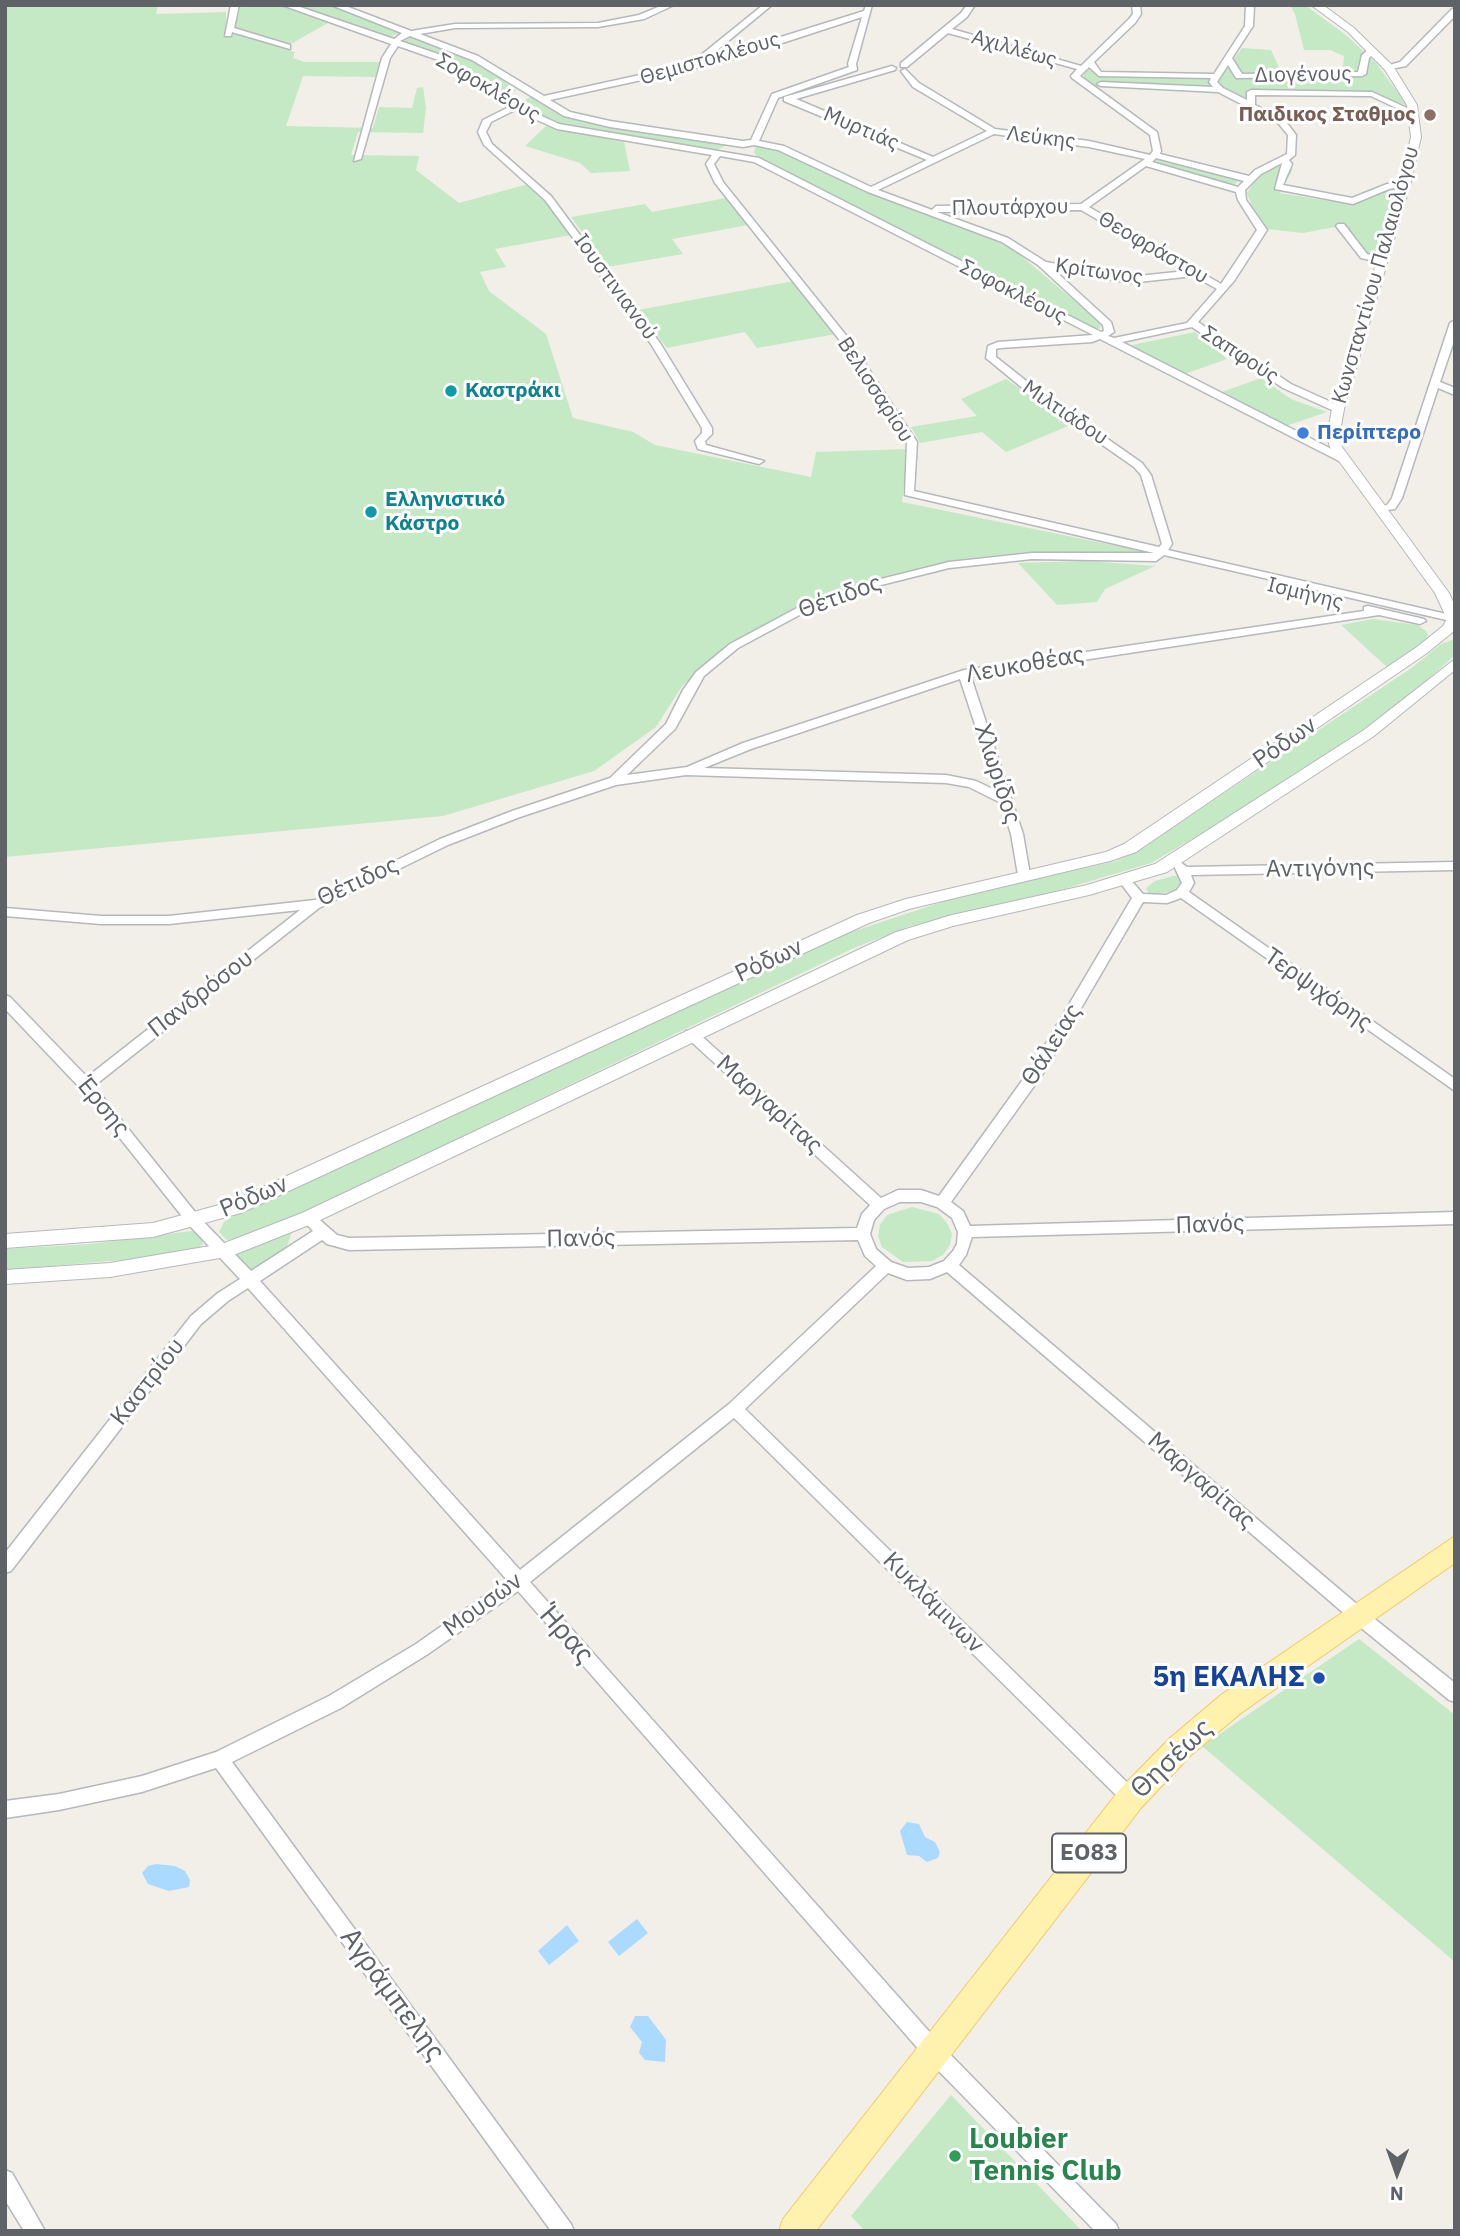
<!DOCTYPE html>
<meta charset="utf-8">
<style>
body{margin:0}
#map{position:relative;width:1460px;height:2236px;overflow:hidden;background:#f1efe8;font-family:"IBM Plex Sans",sans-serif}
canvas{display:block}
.frame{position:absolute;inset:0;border:7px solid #5f6368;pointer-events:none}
.north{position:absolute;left:1362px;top:2138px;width:70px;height:70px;-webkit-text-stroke:5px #fff;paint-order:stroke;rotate:181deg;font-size:19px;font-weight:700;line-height:28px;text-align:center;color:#5f6368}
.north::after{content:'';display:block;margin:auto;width:24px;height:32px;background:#5f6368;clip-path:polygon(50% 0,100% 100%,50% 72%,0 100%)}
</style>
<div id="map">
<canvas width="1460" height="2236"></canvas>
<div class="frame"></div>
<div class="north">N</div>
</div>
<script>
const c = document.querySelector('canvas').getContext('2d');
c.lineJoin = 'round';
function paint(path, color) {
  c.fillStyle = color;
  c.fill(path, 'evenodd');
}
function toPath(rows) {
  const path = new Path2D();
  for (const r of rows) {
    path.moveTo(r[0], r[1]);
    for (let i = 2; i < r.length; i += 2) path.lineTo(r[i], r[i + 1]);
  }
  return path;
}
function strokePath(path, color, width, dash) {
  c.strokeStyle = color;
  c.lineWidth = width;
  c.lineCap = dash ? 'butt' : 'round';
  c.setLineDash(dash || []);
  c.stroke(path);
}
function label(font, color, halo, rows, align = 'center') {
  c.font = font + ' "IBM Plex Sans",sans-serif';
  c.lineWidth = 6;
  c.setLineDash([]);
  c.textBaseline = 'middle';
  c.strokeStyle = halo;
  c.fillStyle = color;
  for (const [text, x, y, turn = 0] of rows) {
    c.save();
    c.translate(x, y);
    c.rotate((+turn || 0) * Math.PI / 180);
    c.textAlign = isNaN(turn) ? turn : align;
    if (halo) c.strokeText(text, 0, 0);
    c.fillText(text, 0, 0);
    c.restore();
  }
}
const green = toPath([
 [5,5,158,5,156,14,226,12,226,30,295,52,293,58,304,62,380,62,375,77,303,76,286,126,373,128,379,107,412,108,417,88,423,87,426,108,423,133,358,132,351,155,419,156,416,170,459,203,528,184,543,198,571,235,495,249,506,267,480,272,489,291,546,334,573,418,633,432,655,445,811,477,816,452,908,449,902,502,1151,553,1147,557,1030,552,963,559,920,568,822,597,725,646,682,686,656,727,594,771,443,816,5,857],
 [241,5,278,5,328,23,289,45,235,27],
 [291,5,327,5,404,32,388,37],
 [1290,5,1305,5,1347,36,1375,62,1408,106,1368,91,1252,91,1246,92,1250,102,1226,91,1165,86,1098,83,1100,91,1084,78,1084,72,1089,66,1099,77,1219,78,1242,48,1271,50,1284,78,1342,76,1344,56,1330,50,1304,50,1295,14],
 [412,35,479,62,517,91,500,94,448,58,402,42],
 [531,97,559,114,585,122,721,143,725,146,714,151,558,125,514,105],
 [546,126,624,142,630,171,591,173,580,163,525,146],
 [756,145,767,145,867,191,980,233,1014,250,1089,313,1101,324,1100,328,1094,330,756,156,754,152],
 [1159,157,1240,179,1233,186,1152,163],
 [1277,166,1293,169,1280,193,1354,205,1396,187,1377,257,1367,254,1345,225,1303,233,1267,229,1252,207,1247,193,1259,175],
 [726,198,748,225,672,239,683,254,607,267,571,217,645,204,652,212],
 [794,281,836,334,757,348,745,332,667,348,638,310],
 [1195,332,1227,359,1182,375,1127,346],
 [1261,378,1291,399,1327,412,1283,427,1219,393],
 [1006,379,1073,424,1006,452,982,432,920,443,911,427,977,416,961,399],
 [1086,561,1155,566,1105,589,1097,602,1057,605,1018,563],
 [1373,619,1418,625,1427,632,1428,640,1388,668,1341,625],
 [1455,639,1455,655,1398,706,1247,807,1151,863,1064,889,910,926,854,948,317,1206,238,1239,227,1240,219,1232,224,1222,235,1215,818,943,963,895,1090,867,1116,861,1142,848,1413,667,1441,644],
 [1173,876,1180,876,1181,888,1170,892,1149,894,1146,888,1155,881],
 [912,1207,939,1214,947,1223,952,1234,950,1245,943,1255,932,1261,903,1262,882,1247,878,1236,880,1225,887,1215],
 [191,1231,200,1234,203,1244,197,1251,180,1255,5,1270,5,1249,90,1244],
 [292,1232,285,1252,251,1272,233,1252],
 [1359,1639,1455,1715,1455,1962,1202,1746],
 [951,2095,1082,2231,865,2231,851,2216]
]);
const water = toPath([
 [907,1822,919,1824,925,1837,935,1842,940,1852,938,1858,927,1862,919,1856,907,1855,900,1831],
 [156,1864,175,1866,185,1871,190,1880,189,1887,169,1891,148,1884,142,1873,148,1866],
 [637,1919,648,1933,619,1956,608,1942],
 [567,1925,579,1941,549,1965,538,1951],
 [635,2016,648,2016,666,2040,665,2062,645,2060,639,2053,642,2042,630,2027]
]);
const minor = toPath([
 [231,5,239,5,234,28,290,45,290,49,232,32,231,36,225,36,231,5],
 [282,5,294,5,394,39,402,33,331,5,343,5,411,31,455,24,598,23,639,15,663,5,674,5,644,19,598,27,455,28,420,34,478,56,544,96,690,64,763,5,772,5,704,61,864,11,866,5,872,5,856,64,857,70,778,98,759,141,784,146,871,187,927,160,784,101,784,97,892,66,896,68,895,70,796,99,933,157,987,131,913,87,901,71,905,69,919,83,995,129,1089,141,1150,155,1153,151,1150,135,1072,78,1071,76,1077,69,948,33,907,67,901,67,901,63,961,13,967,5,975,5,967,17,952,29,1081,66,1129,19,1133,14,1132,5,1140,5,1141,14,1135,23,1094,62,1101,72,1214,74,1245,26,1246,5,1254,5,1253,26,1232,58,1242,74,1358,72,1362,55,1369,49,1376,51,1369,58,1366,74,1362,76,1239,78,1236,78,1228,65,1217,82,1223,88,1247,100,1247,92,1251,90,1372,92,1418,113,1411,115,1371,96,1255,95,1255,105,1284,119,1296,135,1295,155,1289,160,1292,164,1283,185,1352,198,1387,184,1405,182,1409,185,1389,189,1353,204,1275,189,1282,163,1261,174,1245,190,1246,200,1267,230,1234,281,1198,322,1291,384,1342,407,1342,411,1334,411,1283,388,1192,327,1122,342,1349,458,1349,462,1341,462,1100,339,1092,342,1000,348,996,349,996,357,1039,391,1142,463,1151,475,1172,544,1168,550,1455,616,1455,622,1164,555,1156,561,1032,559,949,568,877,586,805,612,738,648,704,676,675,729,627,775,687,767,743,743,964,670,1364,611,1364,607,1368,606,1424,619,1426,621,1420,624,1379,615,971,677,1023,834,1030,875,1024,879,1018,875,1011,834,1001,803,969,787,946,783,686,775,616,785,520,817,448,845,319,908,94,1086,199,1217,251,1271,313,1231,301,1218,303,1214,308,1212,313,1214,337,1235,349,1238,857,1228,862,1214,870,1205,686,1037,684,1034,686,1031,696,1031,881,1198,898,1190,921,1190,939,1196,1032,1067,1132,898,1119,881,1121,878,1129,878,1143,894,1166,895,1177,890,1182,883,1174,866,1180,862,1187,867,1455,862,1455,870,1191,875,1194,883,1189,892,1455,1079,1455,1091,1181,898,1167,903,1143,902,1042,1075,951,1202,963,1211,970,1226,1455,1212,1455,1224,972,1237,966,1255,959,1265,1366,1612,1455,1683,1455,1702,1449,1700,1354,1622,947,1272,930,1279,907,1280,888,1273,745,1409,1137,1792,1140,1798,1137,1804,1131,1806,1125,1804,734,1418,530,1582,942,2046,1116,2224,1119,2231,1095,2231,928,2060,518,1591,428,1654,341,1708,232,1762,571,2224,574,2231,551,2231,216,1768,142,1792,59,1810,5,1818,5,1801,59,1794,142,1776,216,1752,329,1696,416,1644,507,1580,248,1288,228,1301,201,1324,11,1571,5,1573,5,1553,191,1316,218,1293,240,1279,189,1225,81,1089,5,1009,5,995,10,997,87,1077,300,910,169,924,101,924,5,916,5,908,101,916,169,916,315,900,440,839,512,811,610,778,666,724,683,690,696,672,730,644,797,608,869,582,949,562,1032,553,1154,553,905,495,907,442,842,343,715,183,706,164,712,155,557,129,515,110,491,122,486,132,492,144,551,196,660,343,712,428,712,434,705,441,706,445,764,461,759,464,698,449,695,441,702,433,702,428,651,344,545,200,484,145,478,132,483,120,509,107,438,60,398,46,390,58,361,159,354,161,382,58,391,44,282,5],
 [862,17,848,64,849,67,772,94,751,140,743,141,610,121,570,112,550,100,724,62,862,17],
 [410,36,472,60,564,116,610,127,743,147,754,145,778,150,868,192,1002,242,1038,265,1103,325,1104,331,1101,332,759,158,559,124,518,105,444,56,400,41,410,36],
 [1089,67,1099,76,1211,78,1209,82,1213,87,1101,82,1097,84,1101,86,1218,92,1278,123,1288,135,1287,154,1255,170,1249,176,1160,154,1161,151,1157,132,1080,76,1089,67],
 [994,134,1089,147,1145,159,1081,204,936,206,932,210,878,190,994,134],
 [720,156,754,162,1093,335,998,342,988,346,986,358,1031,395,1134,467,1141,475,1162,544,1159,547,914,491,917,442,849,339,723,182,714,164,720,156],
 [1156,158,1244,181,1238,187,1152,162,1156,158],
 [1146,166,1236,192,1238,200,1257,230,1221,284,1089,207,1146,166],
 [1081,210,1186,271,1129,277,1046,262,1008,238,937,212,1081,210],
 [1053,269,1129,283,1194,276,1217,289,1187,323,1114,338,1108,336,1114,332,1111,322,1053,269],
 [960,679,997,791,976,781,946,775,704,768,751,749,960,679],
 [900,1202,921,1202,937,1207,952,1218,958,1232,957,1244,953,1251,944,1261,929,1267,908,1268,891,1262,876,1249,870,1234,874,1220,884,1209,900,1202],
 [322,1240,327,1244,349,1250,858,1240,865,1256,876,1266,729,1404,520,1570,260,1281,322,1240],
 [1452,9,1455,9,1455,16,1406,66,1386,70,1386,66,1400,62,1452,9],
 [1338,224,1344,224,1367,254,1385,259,1385,263,1361,258,1336,226,1338,224],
 [1455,320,1455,338,1440,382,1455,388,1455,395,1438,388,1402,498,1395,509,1379,511,1379,507,1387,505,1392,498,1450,323,1455,320],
 [5,2170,12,2173,45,2231,24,2231,5,2200,5,2170]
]);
const tertiary = toPath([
 [1311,5,1323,5,1354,28,1393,66,1417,105,1421,137,1410,185,1344,409,1339,437,1342,447,1449,593,1455,606,1454,631,1427,653,1136,852,1110,861,909,909,869,923,241,1213,153,1237,5,1248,5,1234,153,1223,230,1202,857,915,906,899,1106,852,1124,844,1417,647,1443,626,1447,619,1435,593,1331,450,1327,437,1332,409,1400,185,1411,137,1407,105,1385,70,1348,32,1311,5],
 [1455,659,1455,670,1374,736,1167,872,1089,895,953,926,908,940,314,1223,231,1256,110,1277,5,1284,5,1270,110,1263,222,1244,302,1213,896,932,952,915,1087,885,1155,864,1364,730,1455,659]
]);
const primary = toPath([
 [1455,1536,1455,1563,1241,1713,1190,1756,1141,1808,816,2231,779,2231,783,2219,1121,1788,1170,1738,1221,1695,1455,1536]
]);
const markers = [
 [1430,115,7,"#8d6e63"],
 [451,391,7,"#0f9aa8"],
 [1303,433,7,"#3f7fe0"],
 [371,512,7,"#0f9aa8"],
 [1319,1678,7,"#1a4fb4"],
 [955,2156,7,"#2e9e5b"]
];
const farStreetnames = [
 ["Αχιλλέως",1014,49,16],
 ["Θεμιστοκλέους",710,59,-16],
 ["Διογένους",1303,75,-1],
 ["Σοφοκλέους",488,88,30],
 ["Μυρτιάς",861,129,23],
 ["Λεύκης",1041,138,7],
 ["Πλουτάρχου",1010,208,-1],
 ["Θεοφράστου",1153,248,30],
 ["Κρίτωνος",1099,272,8],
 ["Κωνσταντίνου Παλαιολόγου",1376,275,-74],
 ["Ιουστινιανού",615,287,54],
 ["Σοφοκλέους",1013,292,27],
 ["Σαπφούς",1240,355,33],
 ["Βελισσαρίου",875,390,57],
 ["Μιλτιάδου",1065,413,34],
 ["Ισμήνης",1305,594,14]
];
const farEducationnames = [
 ["Παιδικος Σταθμος",1416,115]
];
const farCulturenames = [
 ["Καστράκι",465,391],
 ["Ελληνιστικό",385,500],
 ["Κάστρο",385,524]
];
const farShopnames = [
 ["Περίπτερο",1317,433]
];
const shields = [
 [1089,1853,74]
];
const shieldNames = [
 ["ΕΟ83",1089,1853]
];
const streetNames = [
 ["Θέτιδος",840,597,-20],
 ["Λευκοθέας",1025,665,-10],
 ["Ρόδων",1285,743,-35],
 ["Χλωρίδος",997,774,72],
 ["Αντιγόνης",1320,869,-1],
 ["Θέτιδος",358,882,-25],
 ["Ρόδων",769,961,-25],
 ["Τερψιχόρης",1318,990,35],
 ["Πανδρόσου",201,994,-38],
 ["Θάλειας",1052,1045,-58],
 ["Μαργαρίτας",769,1105,42],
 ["Έρσης",103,1107,51],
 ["Ρόδων",254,1197,-23],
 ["Πανός",1210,1225,-2],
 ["Πανός",581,1239,-1],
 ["Καστρίου",148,1382,-52],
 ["Μαργαρίτας",1201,1481,41],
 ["Κυκλάμινων",933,1603,45],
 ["Μουσών",483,1605,-36]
];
const nearStreetnames = [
 ["Ήρας",566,1635,49],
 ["Θησέως",1172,1759,-44],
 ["Αγράμπελης",392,1995,54]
];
const nearTransitnames = [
 ["5η ΕΚΑΛΗΣ",1305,1678]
];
const nearLeisurenames = [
 ["Loubier",969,2140],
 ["Tennis Club",969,2172]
];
paint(green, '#c5e8c5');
paint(water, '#aadaff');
strokePath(minor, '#b5b8bc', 3);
strokePath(tertiary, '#b5b8bc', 2);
strokePath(primary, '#f2c960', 2);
paint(minor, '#fff');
paint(tertiary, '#fff');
paint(primary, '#fff2af');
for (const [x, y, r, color] of markers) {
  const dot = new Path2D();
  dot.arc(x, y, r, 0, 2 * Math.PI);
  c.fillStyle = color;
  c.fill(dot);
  strokePath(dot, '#fff', 2.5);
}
label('21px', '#5f6368', '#fff', farStreetnames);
label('bold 21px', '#785e54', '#fff', farEducationnames, 'right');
label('bold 21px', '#0d838f', '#fff', farCulturenames, 'left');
label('bold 21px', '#366cbe', '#fff', farShopnames, 'left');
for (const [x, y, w] of shields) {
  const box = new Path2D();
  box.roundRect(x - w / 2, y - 19.5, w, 39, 5);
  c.fillStyle = '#fff';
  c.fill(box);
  strokePath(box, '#5f6368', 2);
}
label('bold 23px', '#5f6368', null, shieldNames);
label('24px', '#5f6368', '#fff', streetNames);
label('28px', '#5f6368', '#fff', nearStreetnames);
label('bold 28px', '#164399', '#fff', nearTransitnames, 'right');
label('bold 28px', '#27864d', '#fff', nearLeisurenames, 'left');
</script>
